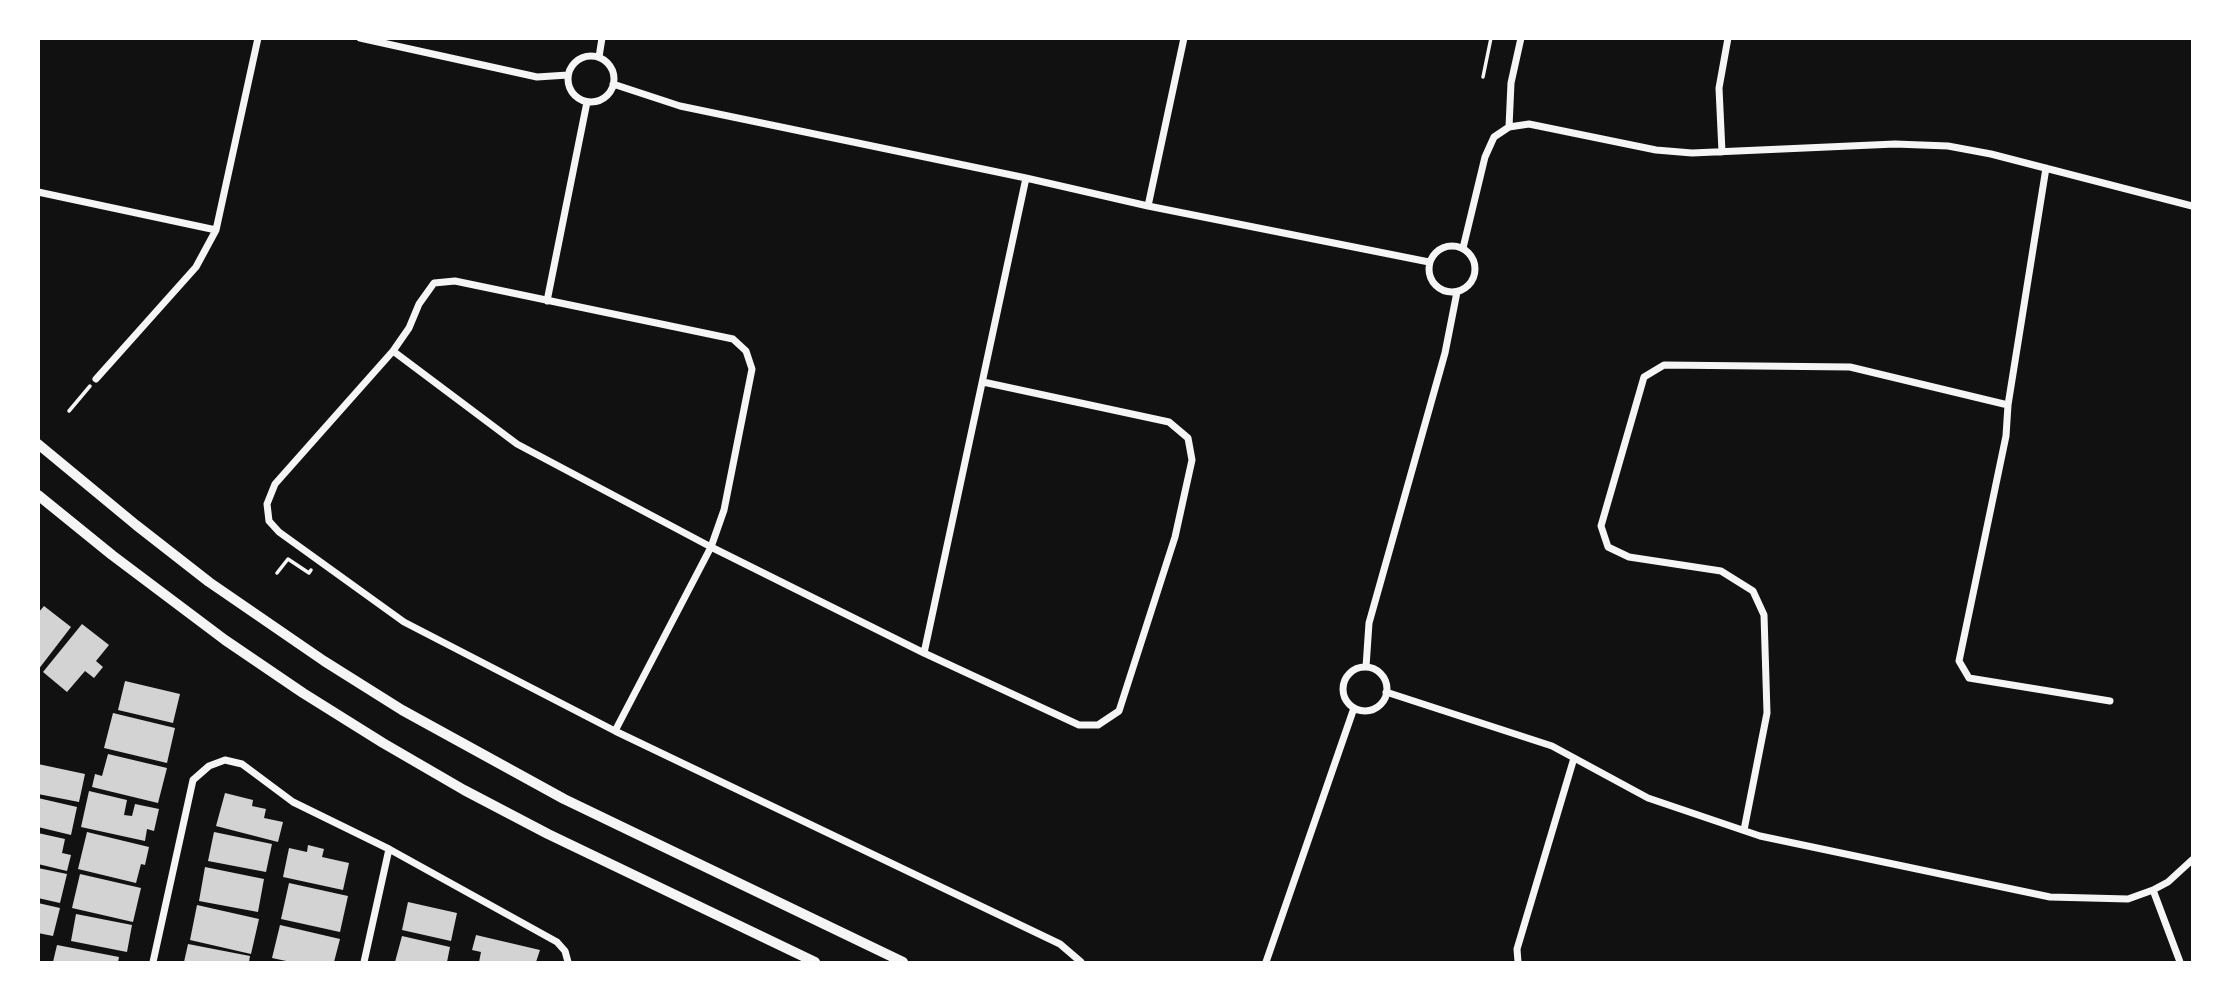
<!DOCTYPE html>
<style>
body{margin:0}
#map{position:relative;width:2231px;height:1001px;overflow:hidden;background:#111;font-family:"Zilla Slab",serif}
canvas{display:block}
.frame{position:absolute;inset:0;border:40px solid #fff;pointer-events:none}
</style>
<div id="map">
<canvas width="2231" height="1001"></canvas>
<div class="frame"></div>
</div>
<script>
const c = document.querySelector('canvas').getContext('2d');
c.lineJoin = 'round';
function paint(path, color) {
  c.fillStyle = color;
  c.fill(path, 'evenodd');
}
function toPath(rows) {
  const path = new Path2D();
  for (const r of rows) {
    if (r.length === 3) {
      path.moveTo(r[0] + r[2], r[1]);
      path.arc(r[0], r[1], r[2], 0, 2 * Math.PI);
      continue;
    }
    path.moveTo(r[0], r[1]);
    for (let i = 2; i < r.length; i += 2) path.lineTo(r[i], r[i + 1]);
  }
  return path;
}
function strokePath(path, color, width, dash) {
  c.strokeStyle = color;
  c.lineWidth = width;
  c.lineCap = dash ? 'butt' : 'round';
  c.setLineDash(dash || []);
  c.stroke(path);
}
const building = toPath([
 [44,606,71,627,38,670,38,613],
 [82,624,109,645,96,661,103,667,94,678,85,671,67,692,43,672],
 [125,681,180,694,173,723,118,710],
 [113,713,175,728,167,763,104,748],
 [108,754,167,768,158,803,92,787,95,774,102,776],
 [38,764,85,774,79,802,38,794],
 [89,791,127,800,124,815,132,816,135,804,159,809,154,831,147,829,145,841,81,827],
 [225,793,253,800,252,806,266,809,264,818,283,822,278,842,216,826],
 [38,798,77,807,71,835,38,827],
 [87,832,149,847,145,865,141,864,136,883,78,869],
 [214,832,272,844,266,872,208,861],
 [38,833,65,839,62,853,71,855,67,871,38,864],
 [308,845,324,849,322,857,349,863,343,890,283,877,289,848,307,852],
 [205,867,264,879,258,912,199,901],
 [38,868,67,874,60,903,38,898],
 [80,874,141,888,133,922,72,908],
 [289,883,348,896,340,932,281,919],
 [408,902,457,913,451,941,402,930],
 [38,903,60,908,53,936,38,933],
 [197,905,259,919,251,954,190,940],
 [76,914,132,925,127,952,71,941],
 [280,925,340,939,334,962,291,962,272,958],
 [476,935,540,950,536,962,479,962,481,952,472,950],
 [402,936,450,947,447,962,395,962],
 [188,944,250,956,249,962,184,962],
 [57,945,119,957,118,962,53,962]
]);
const path = toPath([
 [1483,77,1491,38],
 [69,411,90,386],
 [277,573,288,559,309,573,311,570]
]);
const minor = toPath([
 [360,38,537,77,568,75],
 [591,79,23],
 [599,57,602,38],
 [613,84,680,106,1026,178,1148,206,1429,262],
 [1509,127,1511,83,1521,38],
 [1722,152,1719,88,1728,38],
 [2046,168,2008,405,2006,436,1959,661,1969,678,2110,701],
 [38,192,216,230],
 [1148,206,1184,38],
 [1452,269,23],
 [1463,248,1485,157,1494,137,1509,127,1529,124,1656,150,1692,153,1895,144,1948,146,1991,154,2192,206],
 [547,301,587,102],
 [393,351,517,444,711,547,924,653,1079,725,1098,725,1119,711,1175,537,1192,460,1188,438,1169,422,983,382],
 [96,379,196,267,216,230,258,38],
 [924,653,1026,178],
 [1366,667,1369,623,1445,353,1457,292],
 [1365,689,22],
 [1386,692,1552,746,1648,798,1760,836,2050,897,2128,899,2153,890,2168,882,2192,860],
 [615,731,711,547,724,510,752,369,746,351,733,339,455,281,434,283,419,304,409,328,393,351,275,484,267,504,269,521,279,532,404,622,615,731,1060,944,1081,962],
 [1744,830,1767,713,1764,615,1753,591,1721,571,1629,557,1608,547,1601,526,1644,377,1664,365,1850,367,2008,405],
 [2153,890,2180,962],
 [153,962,193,780,209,766,225,760,242,764,293,802,389,849,557,942,565,951,568,962],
 [364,962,389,849],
 [1266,962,1354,708],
 [1518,962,1517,949,1574,758]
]);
const tertiary = toPath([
 [38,444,136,525,209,582,324,661,402,710,564,799,903,962],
 [38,495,112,555,225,640,303,693,383,743,464,790,548,834,815,962]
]);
paint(building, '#d3d3d3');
strokePath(path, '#f5f5f5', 3.5);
strokePath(minor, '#f5f5f5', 7);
strokePath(tertiary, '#f5f5f5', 10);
</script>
